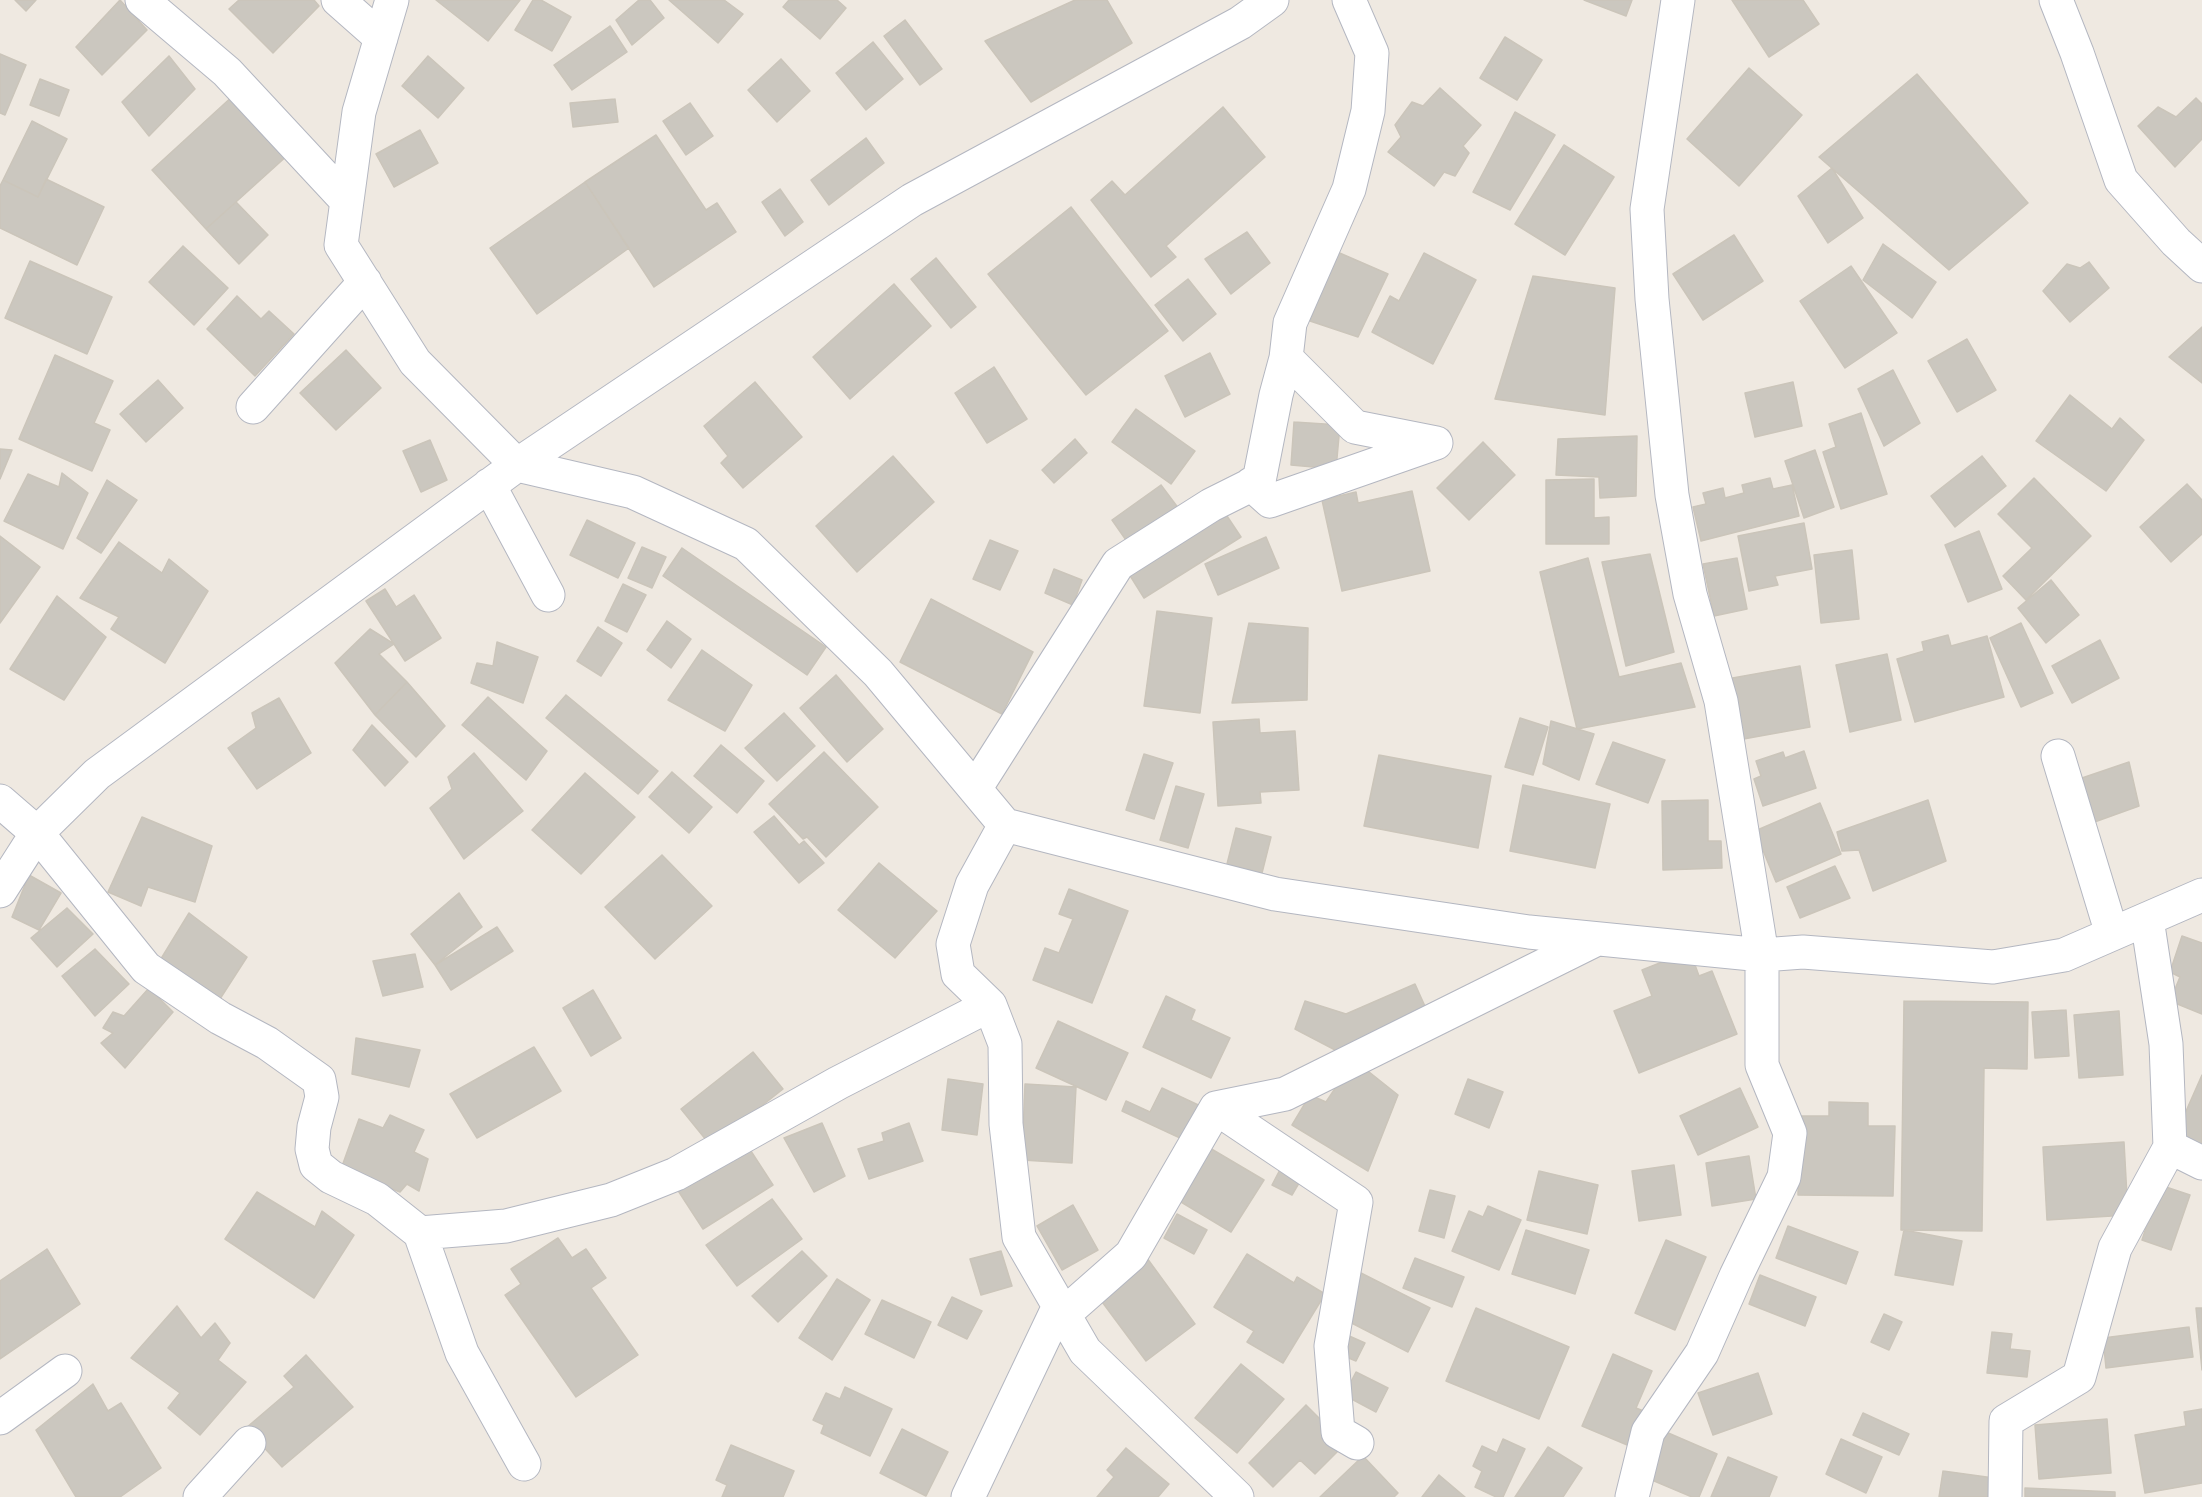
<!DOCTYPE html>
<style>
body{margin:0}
canvas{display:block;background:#efe9e1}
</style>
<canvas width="2202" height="1497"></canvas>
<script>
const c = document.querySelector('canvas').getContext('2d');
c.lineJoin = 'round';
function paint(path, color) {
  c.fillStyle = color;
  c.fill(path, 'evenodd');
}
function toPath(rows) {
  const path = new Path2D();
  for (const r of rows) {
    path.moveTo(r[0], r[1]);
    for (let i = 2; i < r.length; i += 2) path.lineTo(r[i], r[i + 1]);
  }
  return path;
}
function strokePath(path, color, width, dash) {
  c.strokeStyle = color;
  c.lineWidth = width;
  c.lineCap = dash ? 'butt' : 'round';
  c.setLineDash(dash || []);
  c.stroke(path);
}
const building = toPath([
 [15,0,36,0,26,11,15,0],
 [120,0,147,30,102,75,76,47,120,0],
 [239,0,314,0,319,6,273,53,229,9,239,0],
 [436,0,520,0,488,41,436,0],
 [533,0,541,0,571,17,552,51,515,30,533,0],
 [639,0,650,0,664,18,632,45,616,20,639,0],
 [669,0,724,0,743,14,718,43,669,0],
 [789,0,837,0,846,8,820,39,783,7,789,0],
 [1075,0,1107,0,1132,43,1031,102,985,41,1075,0],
 [1584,0,1632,0,1626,16,1584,0],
 [1732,0,1803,0,1819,24,1769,57,1732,0],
 [905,20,942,69,920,85,884,36,905,20],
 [610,26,627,52,572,90,554,65,610,26],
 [1505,37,1542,60,1517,100,1480,78,1505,37],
 [873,42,903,79,866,110,836,73,873,42],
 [0,54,26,65,5,115,0,113,0,54],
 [169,56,195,89,149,136,122,102,169,56],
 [428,56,464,88,438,118,402,86,428,56],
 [781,59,810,91,777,122,748,90,781,59],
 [1749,68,1802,115,1739,186,1687,139,1749,68],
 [1917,74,2028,203,1949,270,1819,157,1917,74],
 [40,79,69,90,59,116,30,105,40,79],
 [1440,88,1481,125,1463,146,1469,153,1455,176,1444,172,1434,186,1388,152,1401,137,1395,125,1412,102,1423,106,1440,88],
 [235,94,289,154,206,229,152,170,235,94],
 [2196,98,2202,104,2202,139,2175,167,2138,126,2158,107,2176,117,2196,98],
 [615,99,618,122,573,127,570,103,615,99],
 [690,103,713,136,686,155,663,121,690,103],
 [1223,107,1265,157,1166,246,1176,257,1151,277,1091,200,1112,181,1125,195,1223,107],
 [1515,112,1555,135,1510,210,1473,192,1515,112],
 [32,121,67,139,38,197,3,180,32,121],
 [420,130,438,163,394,187,376,154,420,130],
 [656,135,706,210,717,203,736,232,654,287,585,182,656,135],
 [866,138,884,163,829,205,811,180,866,138],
 [1564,145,1614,177,1565,255,1515,224,1564,145],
 [1832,168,1863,218,1828,243,1798,196,1832,168],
 [46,179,104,207,77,265,0,228,0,186,3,180,38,197,46,179],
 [585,182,629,248,537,314,490,248,585,182],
 [780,189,803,222,785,236,762,202,780,189],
 [236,202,268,235,239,264,206,229,236,202],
 [1071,207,1168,331,1086,395,988,274,1071,207],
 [1247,232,1270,263,1231,294,1205,259,1247,232],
 [1734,235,1763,281,1703,320,1673,274,1734,235],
 [1883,244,1936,282,1912,318,1863,280,1883,244],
 [183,246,228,288,194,325,149,282,183,246],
 [1335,251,1388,274,1358,337,1310,321,1335,251],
 [1424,253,1476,280,1433,364,1372,332,1390,296,1399,301,1424,253],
 [936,258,976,307,951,328,911,279,936,258],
 [30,261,112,297,87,354,5,318,30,261],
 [2089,262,2109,288,2070,322,2043,291,2067,264,2080,268,2089,262],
 [1851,266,1897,333,1845,368,1800,301,1851,266],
 [1533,276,1615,288,1605,415,1495,399,1533,276],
 [1188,279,1216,314,1183,341,1155,305,1188,279],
 [894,284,931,326,850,399,813,357,894,284],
 [237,296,261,319,269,311,294,334,255,376,207,329,237,296],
 [2202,327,2202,383,2169,357,2202,327],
 [1967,339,1996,390,1957,412,1928,361,1967,339],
 [346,350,381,388,336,430,300,393,346,350],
 [1210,353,1230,394,1185,417,1165,376,1210,353],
 [55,355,113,381,94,423,110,430,92,471,19,439,55,355],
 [994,367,1027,419,987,443,955,393,994,367],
 [1893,370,1920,423,1884,446,1858,389,1893,370],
 [158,380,183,408,146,442,120,414,158,380],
 [755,382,802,437,743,488,721,463,728,456,704,426,755,382],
 [1793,382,1802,426,1755,437,1745,393,1793,382],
 [2070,395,2112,429,2120,418,2144,440,2106,491,2036,441,2070,395],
 [1136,409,1195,451,1171,484,1112,442,1136,409],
 [1861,413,1887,494,1841,509,1823,452,1836,447,1829,424,1861,413],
 [1294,422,1340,425,1336,469,1291,465,1294,422],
 [1637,436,1636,496,1600,498,1599,477,1556,475,1558,439,1637,436],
 [1075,439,1087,453,1054,483,1042,470,1075,439],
 [430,440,447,480,421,492,403,451,430,440],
 [1483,442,1515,475,1469,520,1437,488,1483,442],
 [0,449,12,450,0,479,0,449],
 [1815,450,1834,507,1804,518,1785,461,1815,450],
 [893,456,934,502,857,572,816,526,893,456],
 [1982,456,2006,486,1955,527,1931,496,1982,456],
 [62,473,88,493,63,549,4,521,28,474,59,487,62,473],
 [1770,478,1773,489,1792,485,1799,516,1701,541,1693,507,1706,504,1703,493,1723,488,1725,498,1744,493,1742,485,1770,478],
 [2034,478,2091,536,2026,600,2003,576,2032,548,1998,514,2034,478],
 [1594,479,1594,518,1609,517,1609,544,1546,544,1546,480,1594,479],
 [107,480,137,500,101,553,77,538,107,480],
 [2187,484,2202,500,2202,534,2171,562,2140,527,2187,484],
 [1161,485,1185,517,1135,553,1112,520,1161,485],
 [1412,491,1430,571,1342,591,1322,500,1356,492,1358,503,1412,491],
 [1225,513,1241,537,1144,598,1129,574,1225,513],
 [587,520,635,543,618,578,570,555,587,520],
 [1804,523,1812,569,1775,576,1778,585,1749,591,1738,536,1804,523],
 [1979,531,2002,589,1968,602,1945,545,1979,531],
 [0,536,40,567,0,623,0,536],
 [1266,537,1279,568,1218,595,1205,564,1266,537],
 [990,540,1018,551,1000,590,973,579,990,540],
 [119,542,162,573,169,559,208,591,165,663,111,629,119,617,80,598,119,542],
 [642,547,666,557,652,588,628,578,642,547],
 [682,548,826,647,807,675,663,576,682,548],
 [1852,550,1859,619,1821,623,1814,555,1852,550],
 [1650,554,1674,652,1626,666,1602,562,1650,554],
 [1588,558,1619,677,1681,663,1695,707,1577,729,1540,572,1588,558],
 [1737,558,1747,609,1714,616,1703,564,1737,558],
 [1054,569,1082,580,1073,605,1045,593,1054,569],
 [2051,580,2079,615,2046,643,2018,608,2051,580],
 [623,584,646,595,627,632,605,621,623,584],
 [385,589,396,607,414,595,441,638,405,661,366,601,385,589],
 [57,596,106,637,64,700,10,669,57,596],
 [931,599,1033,652,1002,714,900,662,931,599],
 [1157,611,1212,618,1200,713,1144,706,1157,611],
 [667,621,691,639,671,668,647,650,667,621],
 [1249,623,1308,628,1307,700,1232,703,1249,623],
 [2021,623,2053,693,2021,707,1990,638,2021,623],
 [598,627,622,643,601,676,577,661,598,627],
 [370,629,394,644,379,654,407,682,375,715,335,663,370,629],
 [1948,635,1951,646,1987,636,2004,697,1915,722,1897,659,1924,651,1922,642,1948,635],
 [2100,640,2119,678,2072,703,2052,666,2100,640],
 [497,642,538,657,523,703,471,683,477,663,493,666,497,642],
 [702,650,752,685,725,731,668,700,702,650],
 [1887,654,1901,720,1850,732,1836,665,1887,654],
 [1800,666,1810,727,1738,740,1727,679,1800,666],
 [836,675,883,729,847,762,800,708,836,675],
 [407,682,445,726,416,757,375,715,407,682],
 [566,695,658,771,638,794,546,718,566,695],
 [488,697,547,751,526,780,462,725,488,697],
 [279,698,311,753,257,789,228,748,256,728,252,713,279,698],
 [784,713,815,746,777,781,745,748,784,713],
 [1520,718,1548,727,1533,775,1505,767,1520,718],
 [1259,719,1260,733,1295,731,1299,790,1260,792,1261,803,1218,806,1213,722,1259,719],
 [1551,721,1594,734,1579,780,1543,764,1551,721],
 [372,725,408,762,385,786,353,750,372,725],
 [1613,742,1665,760,1648,803,1596,784,1613,742],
 [721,745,764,781,737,813,694,776,721,745],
 [1804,751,1816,788,1763,806,1754,779,1761,776,1756,761,1783,752,1785,758,1804,751],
 [824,752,878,807,826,857,807,837,803,839,769,804,824,752],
 [474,753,523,811,464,859,430,808,452,789,448,777,474,753],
 [1144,754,1173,763,1154,819,1126,810,1144,754],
 [1379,755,1491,776,1478,848,1364,826,1379,755],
 [2129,762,2139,806,2089,824,2079,779,2129,762],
 [672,772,712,807,689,833,649,797,672,772],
 [585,773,635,817,581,874,532,830,585,773],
 [1523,785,1610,804,1595,868,1510,851,1523,785],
 [1176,786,1204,794,1188,848,1160,840,1176,786],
 [1708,800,1708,841,1721,841,1722,868,1663,870,1662,801,1708,800],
 [1928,800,1946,861,1873,891,1859,850,1842,851,1837,832,1928,800],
 [1820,803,1841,854,1776,882,1755,831,1820,803],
 [774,816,799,845,804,841,824,863,799,883,754,832,774,816],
 [142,817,212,846,195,902,148,887,141,906,108,892,142,817],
 [1236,828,1271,837,1262,873,1227,864,1236,828],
 [662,855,712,906,655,959,605,907,662,855],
 [879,863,937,911,895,958,838,910,879,863],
 [1835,866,1850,898,1800,918,1787,887,1835,866],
 [29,875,61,893,39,930,12,917,29,875],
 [1069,889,1128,911,1092,1003,1033,980,1045,948,1059,953,1073,919,1059,914,1069,889],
 [459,893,482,927,435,965,411,934,459,893],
 [67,908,93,934,57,967,31,938,67,908],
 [189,913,247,957,218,1002,159,962,189,913],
 [497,927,513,951,451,990,435,965,497,927],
 [2182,936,2202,943,2202,1014,2170,1001,2180,977,2170,972,2182,936],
 [95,949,129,984,95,1016,62,976,95,949],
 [1690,951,1699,976,1712,971,1737,1034,1639,1073,1614,1011,1652,996,1642,970,1690,951],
 [415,954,423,987,383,996,373,961,415,954],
 [1415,984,1428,1013,1339,1052,1295,1029,1305,1001,1346,1014,1415,984],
 [149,988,173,1012,125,1068,101,1043,113,1033,103,1028,113,1012,124,1016,149,988],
 [593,990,621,1038,591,1056,563,1008,593,990],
 [1166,996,1195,1010,1191,1020,1230,1038,1211,1078,1143,1047,1166,996],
 [1904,1001,2028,1002,2027,1069,1984,1068,1982,1231,1901,1230,1904,1001],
 [2066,1010,2069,1056,2035,1058,2032,1012,2066,1010],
 [2119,1011,2123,1075,2079,1078,2074,1015,2119,1011],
 [1058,1021,1128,1053,1106,1100,1036,1068,1058,1021],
 [356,1038,420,1050,409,1087,352,1074,356,1038],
 [534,1047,561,1091,477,1138,450,1094,534,1047],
 [753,1052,783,1089,711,1146,681,1109,753,1052],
 [1354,1060,1398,1095,1368,1171,1292,1125,1310,1095,1326,1102,1354,1060],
 [2202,1075,2202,1148,2175,1136,2202,1075],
 [948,1079,983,1084,977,1135,942,1130,948,1079],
 [1468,1079,1503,1092,1489,1128,1455,1114,1468,1079],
 [1025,1084,1076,1087,1072,1163,1022,1160,1025,1084],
 [1162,1088,1209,1110,1193,1144,1122,1111,1126,1101,1150,1112,1162,1088],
 [1740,1088,1758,1127,1698,1155,1680,1116,1740,1088],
 [1829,1102,1868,1103,1868,1126,1895,1126,1893,1196,1798,1195,1799,1116,1829,1116,1829,1102],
 [390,1115,424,1130,414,1152,428,1159,419,1191,407,1184,400,1192,341,1169,359,1119,383,1128,390,1115],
 [822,1123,845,1176,814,1192,784,1138,822,1123],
 [909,1123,923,1161,869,1179,858,1149,884,1141,882,1133,909,1123],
 [2124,1142,2128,1215,2047,1220,2043,1147,2124,1142],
 [1203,1144,1264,1180,1231,1232,1171,1196,1203,1144],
 [747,1145,773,1185,703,1229,677,1189,747,1145],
 [1749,1156,1756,1199,1712,1206,1706,1163,1749,1156],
 [1285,1160,1306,1171,1292,1195,1272,1185,1285,1160],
 [1674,1165,1681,1215,1639,1221,1632,1171,1674,1165],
 [1539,1171,1598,1185,1587,1234,1527,1220,1539,1171],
 [2160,1185,2190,1195,2171,1250,2142,1240,2160,1185],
 [1430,1190,1455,1196,1444,1238,1419,1231,1430,1190],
 [257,1192,315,1227,322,1211,354,1235,314,1298,225,1239,257,1192],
 [772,1199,802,1239,737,1286,706,1245,772,1199],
 [1073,1205,1098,1250,1062,1270,1037,1226,1073,1205],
 [1488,1206,1521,1220,1499,1270,1452,1251,1469,1211,1483,1217,1488,1206],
 [1177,1214,1207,1230,1194,1254,1164,1238,1177,1214],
 [1788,1226,1858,1252,1846,1284,1776,1258,1788,1226],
 [1526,1230,1589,1250,1575,1294,1512,1274,1526,1230],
 [1904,1230,1962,1241,1953,1285,1895,1275,1904,1230],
 [558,1238,572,1258,586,1249,606,1278,591,1288,638,1355,576,1397,505,1295,521,1284,511,1269,558,1238],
 [1666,1240,1706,1257,1675,1330,1635,1313,1666,1240],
 [47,1249,80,1304,0,1359,0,1281,47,1249],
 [802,1251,827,1276,778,1322,752,1296,802,1251],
 [1001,1251,1012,1286,981,1295,970,1259,1001,1251],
 [1144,1254,1195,1324,1146,1361,1094,1291,1144,1254],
 [1247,1254,1294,1283,1297,1277,1325,1294,1283,1363,1247,1342,1254,1331,1214,1307,1247,1254],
 [1415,1258,1464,1277,1452,1307,1403,1288,1415,1258],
 [1359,1272,1430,1308,1408,1352,1338,1316,1359,1272],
 [1760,1275,1816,1297,1805,1326,1749,1304,1760,1275],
 [837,1279,870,1300,832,1360,799,1338,837,1279],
 [952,1297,982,1311,967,1339,938,1325,952,1297],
 [882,1300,931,1322,914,1358,865,1334,882,1300],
 [177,1306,201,1338,215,1323,230,1343,218,1360,246,1382,200,1435,168,1408,180,1393,131,1358,177,1306],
 [1476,1308,1569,1347,1539,1419,1446,1381,1476,1308],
 [2196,1308,2202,1308,2202,1370,2196,1308],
 [1884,1314,1902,1322,1889,1350,1871,1342,1884,1314],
 [2189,1327,2193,1357,2106,1368,2103,1338,2189,1327],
 [1992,1332,2012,1334,2010,1349,2030,1351,2027,1377,1987,1373,1992,1332],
 [1347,1335,1365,1343,1356,1361,1339,1354,1347,1335],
 [1613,1354,1652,1371,1636,1408,1646,1412,1632,1447,1582,1426,1613,1354],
 [306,1355,353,1407,282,1467,246,1428,294,1387,284,1376,306,1355],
 [1241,1364,1284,1399,1237,1453,1195,1418,1241,1364],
 [1356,1372,1388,1388,1376,1412,1344,1395,1356,1372],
 [1758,1373,1772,1414,1713,1435,1698,1393,1758,1373],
 [93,1384,108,1411,121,1403,161,1468,120,1497,76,1497,36,1430,93,1384],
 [845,1387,892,1409,870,1456,821,1433,824,1425,813,1420,826,1393,840,1399,845,1387],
 [1306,1405,1345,1444,1315,1474,1300,1460,1273,1487,1249,1463,1306,1405],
 [2202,1409,2202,1483,2145,1493,2135,1435,2186,1426,2184,1412,2202,1409],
 [1863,1413,1909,1434,1899,1455,1853,1435,1863,1413],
 [2107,1419,2111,1473,2039,1479,2035,1425,2107,1419],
 [902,1429,948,1452,926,1496,880,1473,902,1429],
 [1659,1429,1717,1454,1699,1497,1692,1497,1640,1475,1659,1429],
 [1503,1439,1525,1449,1503,1497,1496,1497,1475,1487,1482,1471,1473,1466,1482,1446,1497,1453,1503,1439],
 [1841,1439,1882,1457,1866,1493,1826,1474,1841,1439],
 [731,1445,794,1471,783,1497,722,1497,727,1485,716,1480,731,1445],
 [1548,1447,1582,1468,1563,1497,1515,1497,1548,1447],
 [1126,1448,1169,1484,1158,1497,1097,1497,1114,1477,1107,1470,1126,1448],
 [1363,1456,1398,1493,1394,1497,1320,1497,1363,1456],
 [1728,1457,1777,1477,1769,1497,1711,1497,1728,1457],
 [1943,1471,1994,1478,1991,1497,1939,1497,1943,1471],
 [1439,1475,1465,1497,1422,1497,1439,1475],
 [2025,1488,2115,1492,2115,1497,2025,1497,2025,1488]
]);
const minor = toPath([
 [142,0,227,72,347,201],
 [338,0,381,38],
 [392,0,359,112,341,245,415,362,517,465,633,492,746,544,878,673,1005,825,1275,894,1529,932,1762,955,1803,952,1993,967,2064,955,2202,895],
 [2056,0,2077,53,2121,180,2176,242,2202,266],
 [253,407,365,282],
 [1251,484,1270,501,1436,443,1355,427,1286,358],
 [489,485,548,595],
 [2058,756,2112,934],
 [975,789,1118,564,1211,505,1259,481,1276,395,1286,358,1290,323,1349,189,1368,111,1372,53,1349,0],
 [0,801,37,833,146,968,220,1018,267,1043,319,1080,322,1097,314,1127,312,1149,316,1165,331,1177,377,1199,420,1233,462,1353,524,1464],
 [1005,825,972,885,953,944,958,974,990,1005,1005,1044,1006,1124,1019,1237,1085,1351,1237,1497],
 [0,891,37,833,97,774,517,465,912,200,1240,23,1272,0],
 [1216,1108,1356,1202,1331,1346,1338,1432,1357,1443],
 [2170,1147,2202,1163],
 [420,1233,506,1226,611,1200,676,1174,838,1083,990,1005],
 [1064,1314,1131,1255,1216,1108,1285,1094,1597,939],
 [0,1418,65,1371],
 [200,1497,249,1443],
 [968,1497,1059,1306],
 [1632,1497,1648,1432,1702,1353,1736,1276,1784,1177,1790,1133,1762,1065,1762,955,1721,701,1690,594,1672,495,1652,299,1647,209,1678,0],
 [2005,1497,2006,1421,2079,1377,2115,1248,2170,1147,2166,1044,2147,919]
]);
paint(building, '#cbc7bf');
strokePath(building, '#cbc5ba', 1.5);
strokePath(minor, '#b4b7c1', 35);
strokePath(minor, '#fff', 33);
</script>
